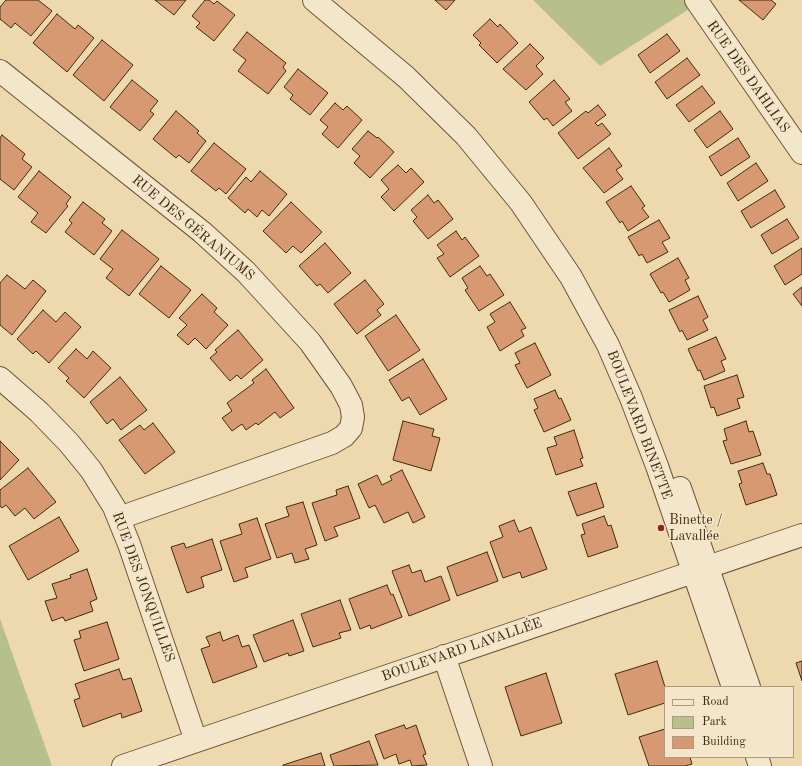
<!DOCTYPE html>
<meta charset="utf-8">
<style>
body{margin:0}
#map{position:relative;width:802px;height:766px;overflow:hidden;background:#eed9ae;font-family:"Old Standard TT",serif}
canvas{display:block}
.legend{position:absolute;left:664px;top:686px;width:130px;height:72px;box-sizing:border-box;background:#f4e6ca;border:1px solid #ac9b7f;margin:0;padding:5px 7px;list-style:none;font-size:12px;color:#412b0f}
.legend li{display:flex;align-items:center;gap:8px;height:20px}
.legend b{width:20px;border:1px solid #ac9b7f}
</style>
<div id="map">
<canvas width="802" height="766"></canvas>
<ul class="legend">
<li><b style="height:5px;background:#f4e6ca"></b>Road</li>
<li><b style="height:11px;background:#b7bf8b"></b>Park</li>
<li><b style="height:11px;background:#d79972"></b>Building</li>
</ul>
</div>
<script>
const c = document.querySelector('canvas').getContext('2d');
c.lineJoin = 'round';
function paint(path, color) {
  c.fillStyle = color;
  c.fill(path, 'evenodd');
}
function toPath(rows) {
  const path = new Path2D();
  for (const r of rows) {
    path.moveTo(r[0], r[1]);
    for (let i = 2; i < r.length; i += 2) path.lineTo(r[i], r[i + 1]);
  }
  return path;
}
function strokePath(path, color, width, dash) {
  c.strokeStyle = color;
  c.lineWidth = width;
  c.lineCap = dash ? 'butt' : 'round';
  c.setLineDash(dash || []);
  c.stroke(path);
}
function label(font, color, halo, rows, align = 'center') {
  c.font = font + ' "Old Standard TT",serif';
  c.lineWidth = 3.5;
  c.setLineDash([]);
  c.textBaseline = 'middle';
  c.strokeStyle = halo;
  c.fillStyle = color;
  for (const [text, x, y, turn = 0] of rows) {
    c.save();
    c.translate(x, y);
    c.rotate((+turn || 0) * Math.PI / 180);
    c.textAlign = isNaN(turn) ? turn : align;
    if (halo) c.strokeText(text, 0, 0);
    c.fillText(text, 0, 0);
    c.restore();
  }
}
const green = toPath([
 [533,0,696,0,697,4,600,66],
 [0,619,52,766,0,766]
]);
const building = toPath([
 [6,0,38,0,52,11,31,36,15,23,11,28,0,19,0,7,6,0],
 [155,0,186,0,174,15,155,0],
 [205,0,209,0,214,4,217,1,235,15,214,41,196,27,200,23,192,16,205,0],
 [435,0,455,0,446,10,435,0],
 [739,0,771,0,776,4,763,20,739,0],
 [57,14,75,29,78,25,94,38,67,72,33,43,57,14],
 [490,19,498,27,500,24,518,43,497,63,479,45,481,43,473,35,490,19],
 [247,32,286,63,283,67,286,71,268,94,238,71,246,60,233,50,247,32],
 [667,34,680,51,650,73,638,55,667,34],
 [102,40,133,65,104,101,73,75,102,40],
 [530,44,544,58,536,66,543,74,526,90,503,69,530,44],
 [687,58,700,75,667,99,655,82,687,58],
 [298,69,328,93,310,115,290,99,293,95,284,87,298,69],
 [132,80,158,101,150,111,154,114,140,131,110,107,132,80],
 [554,80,570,99,565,102,572,111,553,126,547,118,544,120,529,102,554,80],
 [702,86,715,103,689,122,676,105,702,86],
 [335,103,343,110,347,106,362,120,338,148,322,134,328,127,320,120,335,103],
 [598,105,606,115,595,123,598,126,602,123,611,134,578,159,558,133,586,111,588,113,598,105],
 [176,111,199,131,197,133,206,141,189,163,179,155,176,158,153,139,176,111],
 [720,111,733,129,707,148,694,130,720,111],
 [368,131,377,138,378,137,394,152,370,178,354,163,360,156,352,149,368,131],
 [2,135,25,154,22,159,32,167,14,190,0,179,0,138,2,135],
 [738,138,750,157,721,176,709,157,738,138],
 [214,143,246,169,226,194,219,188,216,191,191,171,214,143],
 [609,148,622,166,616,170,623,179,604,193,583,168,609,148],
 [756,163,768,181,738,201,727,183,756,163],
 [398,165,406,173,411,168,424,182,394,211,381,197,389,189,381,180,398,165],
 [39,171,71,197,66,204,68,206,46,233,31,222,38,213,18,197,39,171],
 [260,171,287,194,269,216,262,210,257,217,248,209,245,213,228,198,246,177,251,182,260,171],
 [631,186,645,206,642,208,649,217,628,231,622,221,620,223,606,202,631,186],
 [775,190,785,207,751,228,741,211,775,190],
 [428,195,434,203,438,200,453,219,428,239,413,221,417,217,411,210,428,195],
 [83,202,105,219,102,223,112,231,94,255,65,232,72,223,69,220,83,202],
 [291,202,322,232,301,253,293,246,286,253,263,231,291,202],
 [787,219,799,238,772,254,761,235,787,219],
 [659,220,670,238,662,242,668,252,647,263,642,254,639,256,628,237,659,220],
 [122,230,159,259,129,296,106,278,113,269,100,259,122,230],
 [456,231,462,240,465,237,479,256,450,277,437,258,444,254,437,245,456,231],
 [325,243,351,273,328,293,320,284,317,286,299,266,325,243],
 [802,248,802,274,785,285,774,266,802,248],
 [678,258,689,278,685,280,690,290,669,302,663,292,661,293,650,274,678,258],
 [161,266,191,290,169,318,139,294,161,266],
 [480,266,487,276,490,274,504,295,479,311,465,290,468,288,462,278,480,266],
 [7,275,25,289,33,280,46,291,12,335,0,325,0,283,7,275],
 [365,280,384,304,377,310,381,315,357,334,334,304,365,280],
 [802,287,802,306,793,294,802,287],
 [202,294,217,308,214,312,228,325,206,349,195,338,188,345,177,335,187,325,179,318,202,294],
 [698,296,708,317,703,320,708,330,687,340,682,330,680,332,669,310,698,296],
 [510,302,526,328,521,330,524,336,500,351,487,327,495,322,490,314,510,302],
 [43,310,56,322,65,312,81,327,49,363,36,351,33,354,17,339,43,310],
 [396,315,420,350,388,371,365,336,396,315],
 [238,330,263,360,241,379,237,375,230,381,210,358,217,352,215,350,238,330],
 [716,337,726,359,721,361,725,371,704,380,700,370,698,371,688,349,716,337],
 [535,343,551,375,527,388,515,365,520,363,515,353,535,343],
 [76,349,87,359,93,351,111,368,84,398,66,381,69,378,58,368,76,349],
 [423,359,447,399,420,415,409,397,402,401,389,380,423,359],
 [266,369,294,408,280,418,275,412,258,425,256,423,246,430,242,424,232,431,222,418,232,411,227,403,254,383,252,380,266,369],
 [737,375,744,397,737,399,740,408,717,416,714,407,711,408,704,386,737,375],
 [120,377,147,410,121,430,113,419,107,424,90,402,120,377],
 [555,390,559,399,561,398,571,420,544,432,534,410,538,408,534,399,555,390],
 [403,421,434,429,432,436,440,438,431,471,393,460,403,421],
 [746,421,749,432,753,431,761,455,731,464,723,441,727,440,724,429,746,421],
 [153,423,175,452,145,474,119,440,140,425,144,430,153,423],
 [574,430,583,458,580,459,583,466,556,475,547,448,557,445,554,437,574,430],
 [0,441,19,460,0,480,0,441],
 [763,463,767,474,770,474,777,495,746,505,739,484,742,483,738,471,763,463],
 [28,468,56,502,34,519,25,508,15,516,6,505,2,508,0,506,0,490,28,468],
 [402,470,425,517,413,523,408,512,384,523,375,505,369,508,358,484,377,475,382,485,392,480,390,476,402,470],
 [596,483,604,507,577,516,568,492,596,483],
 [348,486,360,518,334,527,338,536,325,541,312,503,337,495,336,490,348,486],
 [303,502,317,545,305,549,309,559,295,563,292,553,277,558,265,524,289,516,286,507,303,502],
 [604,516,608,526,611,525,618,547,588,557,581,535,585,534,582,524,604,516],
 [59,517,79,551,28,580,9,546,59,517],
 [257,518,271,559,245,568,248,577,234,582,220,541,242,534,239,524,257,518],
 [514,520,519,532,531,527,547,569,522,578,520,572,503,578,490,542,503,537,499,526,514,520],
 [212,539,222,570,201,577,204,587,187,593,171,547,184,543,186,548,212,539],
 [487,552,498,581,457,596,447,567,487,552],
 [409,565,412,573,421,570,425,582,441,576,450,600,409,616,392,571,409,565],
 [87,569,97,599,90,602,93,611,65,621,63,617,52,621,45,601,57,598,52,584,71,578,70,575,87,569],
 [387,585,391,595,393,594,402,617,371,629,370,625,360,629,349,599,387,585],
 [340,600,351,630,339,633,341,638,313,647,301,614,340,600],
 [293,620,304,651,289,656,288,653,264,662,253,635,293,620],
 [107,622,119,659,84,671,74,640,81,638,79,631,107,622],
 [220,632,223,641,238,635,242,647,249,645,257,667,213,683,201,649,210,646,206,637,220,632],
 [657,661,665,687,665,703,628,715,615,674,657,661],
 [802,661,802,681,796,663,802,661],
 [119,669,123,680,131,678,142,711,122,718,121,713,83,727,74,700,80,698,75,684,119,669],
 [546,673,562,723,521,736,505,687,546,673],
 [404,725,406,729,416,725,426,754,423,755,427,765,412,766,410,760,399,764,396,754,384,759,375,735,404,725],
 [665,729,665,757,690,757,692,764,685,766,649,766,639,737,665,729],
 [369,741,378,765,334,766,330,755,369,741],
 [321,753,325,766,283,766,283,765,321,753]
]);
const minor = toPath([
 [314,0,406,77,466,136,521,203,571,277,608,345,631,398,657,466,733,687],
 [696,0,802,153],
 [0,71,202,232,246,272,310,342,341,386,351,405,353,417,351,428,344,436,332,443,119,518],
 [0,378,39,412,69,443,91,470,114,507,129,544,196,741],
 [680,488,749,687],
 [444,656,481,766],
 [757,757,760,766],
 [123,766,802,535]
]);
const markers = [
 [661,528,4,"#8f2418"]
];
const streetNames = [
 ["RUE DES DAHLIAS",748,77,55],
 ["RUE DES GÉRANIUMS",193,228,40],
 ["BOULEVARD BINETTE",639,425,69],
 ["RUE DES JONQUILLES",143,587,70],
 ["BOULEVARD LAVALLÉE",462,650,-19]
];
const poiNames = [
 ["Binette /",669,520],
 ["Lavallée",669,536]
];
paint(green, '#b7bf8b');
paint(building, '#d79972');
strokePath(building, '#412b0f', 1);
strokePath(minor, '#6c5637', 24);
strokePath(minor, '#f4e6ca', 22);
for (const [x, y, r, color] of markers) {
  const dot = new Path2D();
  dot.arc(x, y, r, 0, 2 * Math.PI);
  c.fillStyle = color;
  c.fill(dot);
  strokePath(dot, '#f4e6ca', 1.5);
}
label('14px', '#412b0f', '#f4e6ca', streetNames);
label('14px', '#412b0f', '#f4e6ca', poiNames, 'left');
</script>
